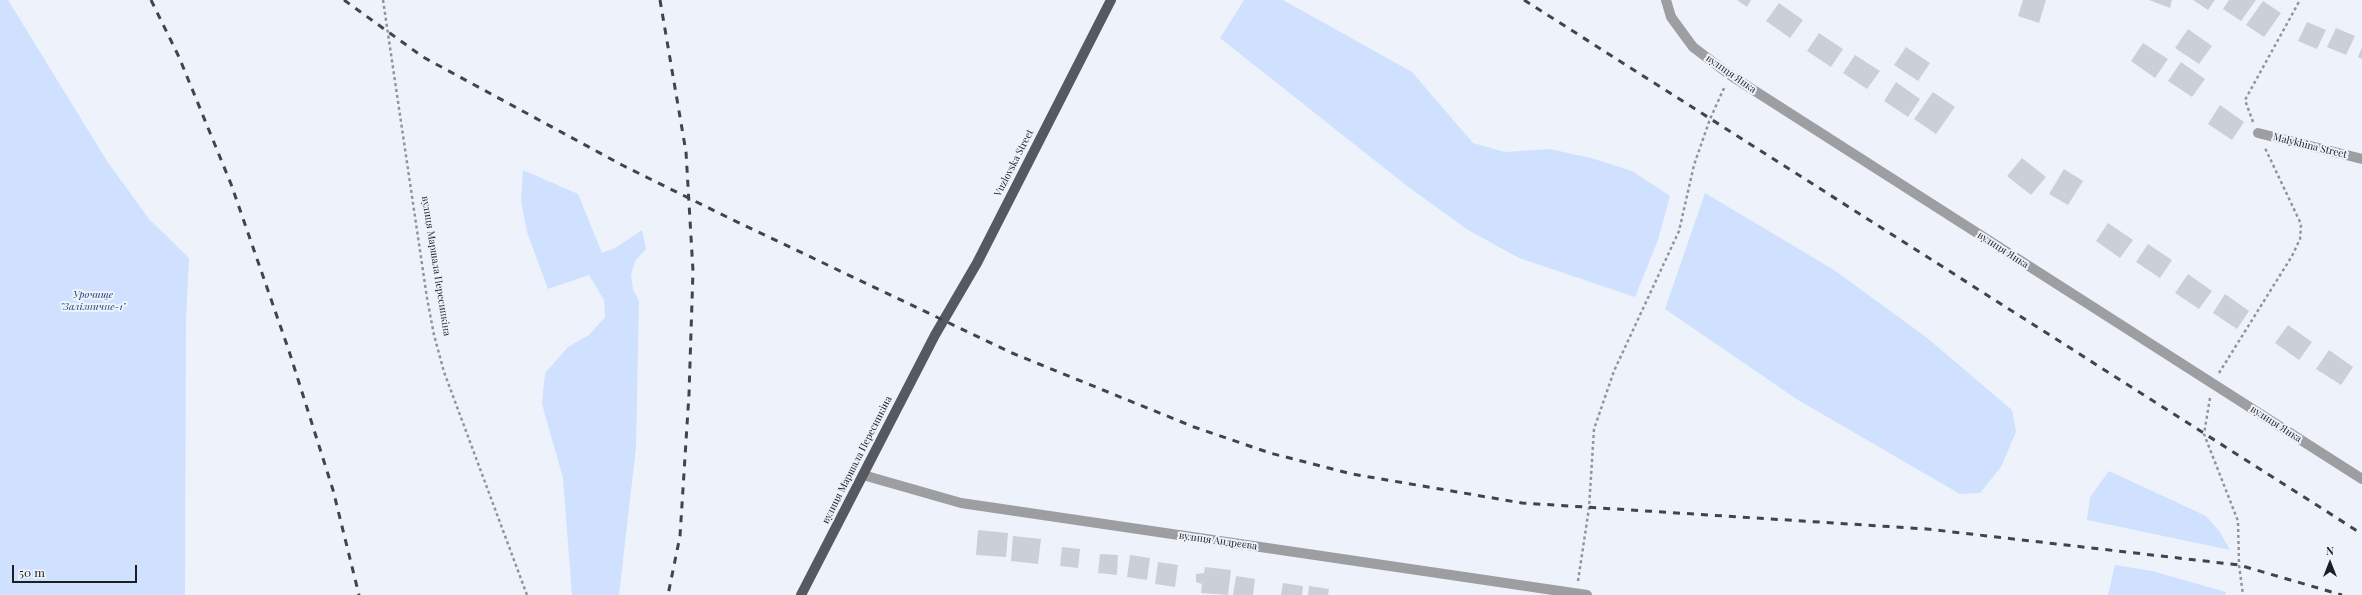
<!DOCTYPE html>
<meta charset="utf-8">
<style>
body{margin:0}
#map{position:relative;width:2362px;height:595px;overflow:hidden;background:#eef3fb;font-family:"Playfair Display",serif}
canvas{display:block}
.north{position:absolute;left:2310px;top:543px;width:40px;height:40px;-webkit-text-stroke:3px #eef3fb;paint-order:stroke;rotate:0deg;font-size:11px;font-weight:700;line-height:16px;text-align:center;color:#1d1e21}
.north::after{content:'';display:block;margin:auto;width:14px;height:18px;background:#1d1e21;clip-path:polygon(50% 0,100% 100%,50% 72%,0 100%)}
.scale{position:absolute;left:12px;top:565px;width:125px;height:18px;box-sizing:border-box;border:2px solid #1d1e21;border-top:0;padding-left:5px;font-size:12px;line-height:14px;white-space:nowrap;color:#1d1e21;-webkit-text-stroke:3px #eef3fb;paint-order:stroke}
</style>
<div id="map">
<canvas width="2362" height="595"></canvas>
<div class="north">N</div>
<div class="scale">50 m</div>
</div>
<script>
const c = document.querySelector('canvas').getContext('2d');
c.lineJoin = 'round';
function paint(path, color) {
  c.fillStyle = color;
  c.fill(path, 'evenodd');
}
function toPath(rows) {
  const path = new Path2D();
  for (const r of rows) {
    path.moveTo(r[0], r[1]);
    for (let i = 2; i < r.length; i += 2) path.lineTo(r[i], r[i + 1]);
  }
  return path;
}
function strokePath(path, color, width, dash) {
  c.strokeStyle = color;
  c.lineWidth = width;
  c.lineCap = dash ? 'butt' : 'round';
  c.setLineDash(dash || []);
  c.stroke(path);
}
function label(font, color, halo, rows, align = 'center') {
  c.font = font + ' "Playfair Display",serif';
  c.lineWidth = 4;
  c.setLineDash([]);
  c.textBaseline = 'middle';
  c.strokeStyle = halo;
  c.fillStyle = color;
  for (const [text, x, y, turn = 0] of rows) {
    c.save();
    c.translate(x, y);
    c.rotate((+turn || 0) * Math.PI / 180);
    c.textAlign = isNaN(turn) ? turn : align;
    if (halo) c.strokeText(text, 0, 0);
    c.fillText(text, 0, 0);
    c.restore();
  }
}
const green = toPath([
 [0,0,8,0,107,161,149,219,189,258,186,320,185,595,0,595],
 [1244,0,1283,0,1412,72,1473,143,1505,152,1550,149,1591,158,1632,171,1670,196,1658,240,1635,297,1519,258,1468,230,1407,186,1220,38],
 [523,170,578,194,602,253,615,248,642,230,646,249,635,261,631,275,633,289,639,301,636,448,619,595,572,595,563,478,542,404,545,373,568,347,589,335,605,317,604,300,589,275,548,289,527,232,521,201],
 [1705,193,1834,270,1926,337,2012,410,2016,432,2001,467,1980,493,1960,494,1798,400,1665,309],
 [2109,471,2206,516,2220,532,2230,550,2087,520,2090,497],
 [2115,565,2152,571,2226,592,2225,595,2108,595]
]);
const building = toPath([
 [1737,0,1751,0,1747,7],
 [2023,0,2046,0,2039,23,2018,16],
 [2149,0,2172,0,2170,8],
 [2193,0,2215,0,2208,10],
 [2229,0,2256,0,2241,21,2223,9],
 [2263,1,2281,13,2264,37,2246,25],
 [1779,3,1803,20,1790,38,1766,21],
 [2307,22,2326,30,2317,49,2298,41],
 [2336,28,2355,36,2346,55,2327,47],
 [2188,29,2212,46,2199,64,2175,48],
 [1819,33,1843,49,1831,67,1807,51],
 [2143,43,2168,59,2155,78,2131,61],
 [1906,47,1930,63,1918,81,1894,65],
 [2362,47,2362,59,2358,57],
 [1855,55,1880,71,1867,89,1843,73],
 [2181,62,2205,79,2192,97,2168,81],
 [1896,82,1920,99,1908,117,1884,101],
 [1933,92,1955,107,1936,134,1914,119],
 [2220,105,2244,122,2232,140,2208,124],
 [2022,158,2046,177,2031,195,2007,176],
 [2064,169,2083,181,2068,205,2049,194],
 [2108,223,2133,240,2120,258,2096,241],
 [2148,244,2172,260,2160,278,2136,262],
 [2188,274,2212,291,2199,309,2175,293],
 [2225,294,2249,311,2237,329,2213,313],
 [2288,325,2312,342,2299,360,2275,343],
 [2329,350,2353,367,2341,385,2316,369],
 [978,530,1008,533,1006,557,976,555],
 [1013,536,1041,539,1038,564,1011,561],
 [1062,547,1080,549,1078,568,1060,566],
 [1100,554,1118,555,1117,575,1098,573],
 [1130,555,1150,558,1147,580,1127,577],
 [1158,562,1178,565,1175,587,1155,584],
 [1205,567,1231,570,1228,595,1201,593,1202,584,1196,582,1196,574,1204,573],
 [1236,576,1255,579,1253,595,1233,595],
 [1283,583,1303,586,1302,595,1281,595],
 [1309,586,1329,589,1328,595,1308,595]
]);
const path = toPath([
 [383,0,427,298,434,335,444,372,527,595],
 [2253,122,2245,100,2300,0],
 [2219,373,2292,256,2300,239,2301,224,2265,148],
 [2210,398,2204,434,2238,521,2239,565,2243,595],
 [1578,581,1589,508,1594,429,1614,371,1679,231,1694,165,1710,119,1725,86]
]);
const minor = toPath([
 [1666,0,1671,17,1693,47,1730,75,2362,479],
 [2258,133,2362,159],
 [863,475,961,503,1587,595]
]);
const major = toPath([
 [801,595,935,335,977,263,1111,0]
]);
const rail = toPath([
 [151,0,179,57,231,184,289,351,333,490,359,595],
 [344,0,423,57,622,165,729,218,1012,353,1194,427,1270,453,1352,474,1522,503,1927,529,2239,565,2342,595],
 [660,0,686,152,693,271,689,394,680,536,668,595],
 [1524,0,2362,534]
]);
const streetNames = [
 ["вулиця Янка",1731,74,35],
 ["Malykhina Street",2310,146,14],
 ["Vuzlovska Street",1014,163,-63],
 ["вулиця Янка",2003,250,33],
 ["вулиця Маршала Пересипкіна",436,266,81],
 ["вулиця Янка",2276,424,33],
 ["вулиця Маршала Пересипкіна",857,460,-63],
 ["вулиця Андрєєва",1218,541,8]
];
const parkNames = [
 ["Урочище",93,295],
 ["\"Залізничне-1\"",93,307]
];
paint(green, '#cfe1fe');
paint(building, '#cbd0d8');
strokePath(path, '#91949a', 2.5, [3, 3]);
strokePath(minor, '#9c9ea2', 10);
strokePath(major, '#565a60', 10);
strokePath(rail, '#434448', 3, [7, 7]);
label('10px', '#1d1e21', '#eef3fb', streetNames);
label('italic 10px', '#1d3d73', '#eef3fb', parkNames);
</script>
